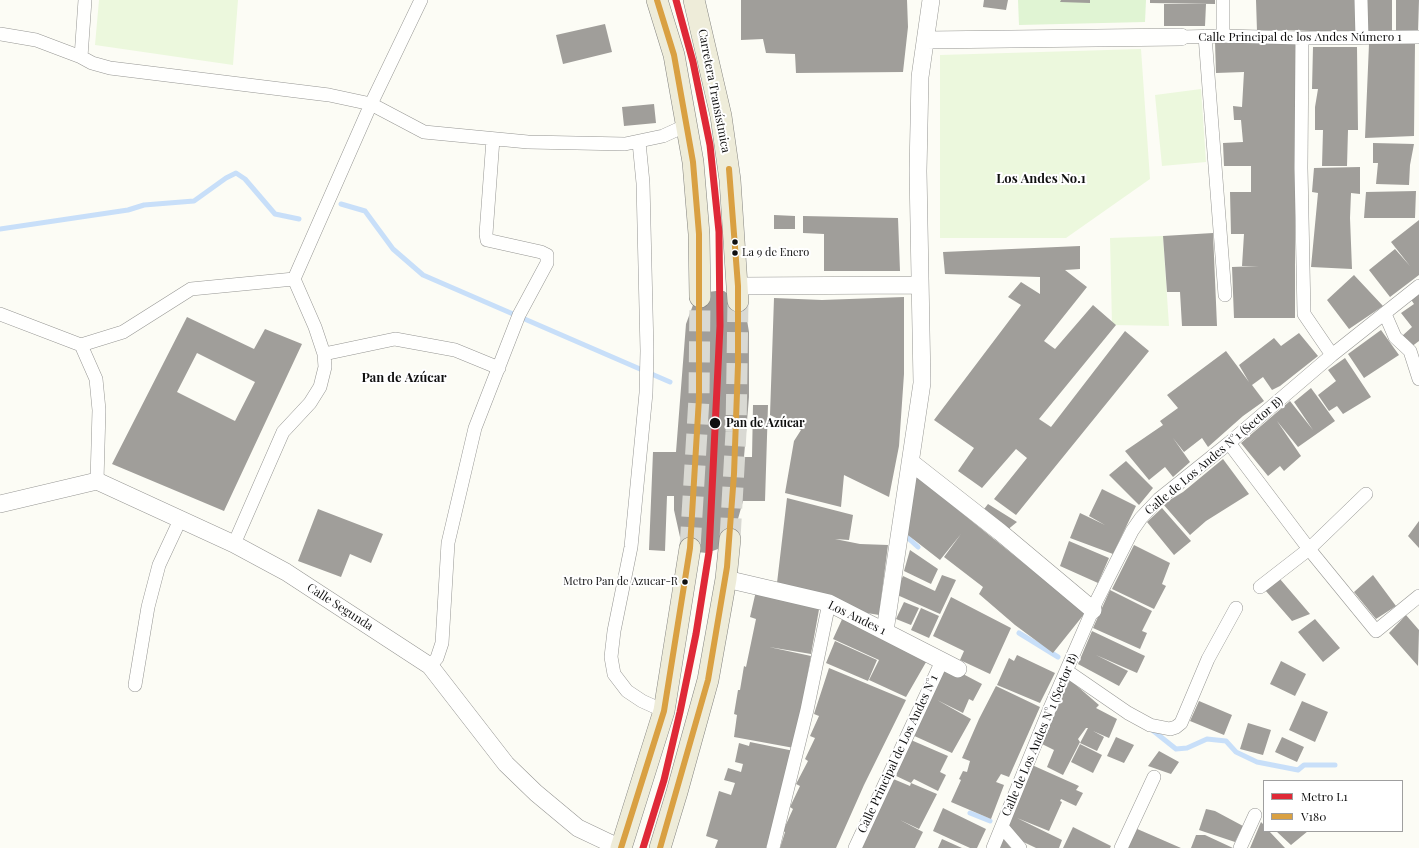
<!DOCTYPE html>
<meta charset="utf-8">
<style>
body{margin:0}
#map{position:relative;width:1419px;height:848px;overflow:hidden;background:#fcfcf5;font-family:"Playfair Display",serif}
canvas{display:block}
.legend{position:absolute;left:1263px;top:780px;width:140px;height:52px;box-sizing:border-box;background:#fff;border:1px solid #9f9f9f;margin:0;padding:5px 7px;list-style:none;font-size:12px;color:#101010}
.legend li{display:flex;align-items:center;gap:8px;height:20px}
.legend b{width:20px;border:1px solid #9f9f9f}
</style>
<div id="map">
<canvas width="1419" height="848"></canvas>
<ul class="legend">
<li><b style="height:5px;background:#df2937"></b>Metro L1</li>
<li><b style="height:5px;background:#d9a042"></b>V180</li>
</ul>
</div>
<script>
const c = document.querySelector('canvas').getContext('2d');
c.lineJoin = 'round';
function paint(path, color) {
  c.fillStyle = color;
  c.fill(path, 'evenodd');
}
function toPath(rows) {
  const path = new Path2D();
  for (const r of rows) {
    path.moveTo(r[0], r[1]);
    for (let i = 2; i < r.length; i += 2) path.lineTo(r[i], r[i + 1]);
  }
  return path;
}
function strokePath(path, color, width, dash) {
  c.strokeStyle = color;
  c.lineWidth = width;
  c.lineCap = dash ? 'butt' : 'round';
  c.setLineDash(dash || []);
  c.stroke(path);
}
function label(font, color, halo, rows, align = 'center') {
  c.font = font + ' "Playfair Display",serif';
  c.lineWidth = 4;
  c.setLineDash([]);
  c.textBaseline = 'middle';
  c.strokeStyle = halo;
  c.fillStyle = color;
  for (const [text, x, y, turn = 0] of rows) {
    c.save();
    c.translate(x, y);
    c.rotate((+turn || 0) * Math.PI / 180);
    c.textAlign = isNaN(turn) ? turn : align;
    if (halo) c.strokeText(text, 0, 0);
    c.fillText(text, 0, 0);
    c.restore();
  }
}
const green = toPath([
 [1018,0,1146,0,1145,22,1019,25]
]);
const pitch = toPath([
 [99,0,238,0,233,65,95,45],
 [1141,49,1150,179,1066,238,940,238,940,55],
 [1201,89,1206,162,1162,166,1155,95],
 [1163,236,1169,326,1112,325,1110,238]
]);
const stream = toPath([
 [341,204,365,211,393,249,423,275,670,382],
 [0,229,128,210,144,205,194,201,226,178,236,173,245,179,275,214,299,219],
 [908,538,918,547],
 [1019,633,1058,657],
 [1151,729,1176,749,1187,748,1207,739,1226,741,1236,752,1257,762,1298,770,1304,765,1335,765],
 [970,813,990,821]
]);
const building = toPath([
 [741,0,907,0,908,27,903,72,796,73,795,54,766,53,763,39,741,40],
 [984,0,1008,0,1006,10,983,7],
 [1061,0,1090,0,1090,3,1060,2],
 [1150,0,1215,0,1215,4,1150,3],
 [1256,0,1357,0,1358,33,1286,30,1257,31],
 [1366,0,1392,0,1392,33,1366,31],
 [1396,0,1419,0,1418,32,1396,32],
 [1164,4,1206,4,1205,26,1164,26],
 [605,24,612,52,563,64,556,35],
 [1215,42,1295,43,1295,318,1234,318,1232,267,1259,266,1242,266,1244,234,1231,234,1230,192,1251,192,1251,166,1224,166,1223,143,1243,142,1241,120,1234,120,1233,106,1242,107,1244,72,1216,73],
 [1369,44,1415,44,1414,136,1365,138],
 [1313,47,1357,47,1358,130,1348,130,1347,166,1322,166,1323,130,1315,130,1315,107,1318,89,1312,89],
 [654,104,656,123,624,126,622,107],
 [1373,143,1414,144,1410,165,1409,185,1376,184,1378,163,1373,163],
 [1360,167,1360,194,1351,193,1350,218,1352,269,1311,267,1318,193,1312,192,1314,168],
 [1416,191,1415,218,1364,218,1366,192],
 [774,215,795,216,795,229,774,229],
 [803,216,898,218,900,271,824,271,824,234,803,233],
 [1419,220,1419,275,1390,297,1369,270,1395,249,1410,266,1391,242],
 [1213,233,1217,326,1182,326,1180,292,1167,292,1163,236],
 [1080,246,1080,269,1065,270,1087,287,1044,341,1055,349,1093,305,1116,325,1039,419,1051,427,1125,331,1149,351,1016,515,994,499,1027,458,1016,449,982,488,958,471,974,448,934,420,1021,305,1008,297,1021,282,1040,294,1040,277,945,274,943,252],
 [1354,275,1383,306,1349,329,1327,300],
 [716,291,724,291,738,301,744,310,747,320,749,332,749,397,744,457,752,457,753,405,768,405,765,501,743,501,736,526,730,539,718,549,707,553,697,552,680,537,674,510,674,496,667,496,665,551,649,550,653,452,676,452,686,324,693,305,700,297,708,292],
 [1419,292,1419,341,1411,347,1402,336,1412,327,1401,313,1414,304,1410,298],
 [904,297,904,374,899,446,889,497,844,475,841,507,785,493,794,441,801,430,770,415,774,298,822,300],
 [187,317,254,349,265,329,302,344,224,511,112,464],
 [197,353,255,382,235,421,177,392],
 [1381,330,1399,355,1364,378,1348,354],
 [1299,333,1318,356,1280,386,1272,390,1263,377,1252,385,1264,401,1243,416,1208,447,1202,438,1184,452,1173,438,1190,462,1173,477,1165,467,1149,480,1125,451,1163,425,1160,421,1178,408,1167,395,1226,351,1249,382,1239,365,1274,338,1281,346],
 [1345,358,1371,397,1343,414,1337,406,1329,411,1318,395,1336,381,1328,370],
 [1311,388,1335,421,1298,447,1277,421,1301,456,1284,471,1280,466,1268,476,1241,443,1290,401,1313,430,1294,402],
 [1223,459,1249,494,1206,521,1190,535,1163,504,1183,492],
 [1126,461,1153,488,1139,505,1109,475],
 [917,473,952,505,1085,613,1053,653,1015,625,979,594,983,587,944,557,961,534,940,560,904,532],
 [1102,489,1136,506,1113,554,1070,538,1080,513,1105,525,1089,516],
 [787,498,853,515,849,540,835,539,860,544,888,545,879,615,855,611,777,583],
 [988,504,1017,522,1006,531,981,513],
 [1162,508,1191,541,1174,555,1147,522],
 [318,509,383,534,371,563,350,554,341,577,298,561],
 [1419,521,1419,548,1408,536],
 [1069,541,1109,558,1098,583,1060,566],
 [1134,545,1170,563,1162,584,1166,586,1154,609,1112,589],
 [910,550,938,569,931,584,904,571],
 [942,575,956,580,940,614,895,594,903,576,935,591],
 [1373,575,1396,606,1376,619,1354,592],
 [1280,579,1310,614,1292,621,1265,590],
 [1110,590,1152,611,1142,631,1147,633,1140,649,1093,628],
 [756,591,820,604,811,654,769,647,811,656,794,748,734,737,737,715,734,714,738,690,740,690,744,666,746,667,756,619,750,617],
 [951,597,1011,628,990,674,960,660,964,651,933,636],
 [904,602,919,608,911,625,896,619],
 [921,608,939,616,929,638,911,630],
 [844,615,929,657,906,697,869,680,879,660,833,639],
 [1406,615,1419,630,1418,666,1389,633],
 [1315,619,1340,648,1323,662,1298,632],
 [1092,631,1145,656,1137,673,1096,655,1128,671,1119,686,1078,664],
 [835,641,877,660,868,681,826,663],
 [1017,655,1055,673,1040,703,997,685,1009,658,1014,661],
 [1281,661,1306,674,1295,696,1270,684],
 [944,664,982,684,973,701,969,699,963,713,937,700,971,719,952,753,910,734],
 [829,668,906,700,864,785,836,848,780,848,785,832,783,831,793,809,790,807,800,786,796,784,808,761,805,759,815,738,810,736,819,716,814,714],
 [1070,680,1099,705,1096,708,1117,719,1109,738,1093,731,1104,737,1097,751,1080,743,1088,728,1086,728,1078,739,1080,742,1063,775,1047,767,1054,750,1042,744,1056,707],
 [996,686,1040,707,1009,777,1001,774,996,782,1004,785,991,819,951,802,961,780,959,779,963,771,967,772,970,761,962,758,979,719],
 [1199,701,1232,715,1224,735,1190,721],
 [1302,701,1328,712,1315,742,1289,730],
 [1248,723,1271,730,1263,755,1240,749],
 [1116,737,1134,745,1124,763,1107,756],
 [1282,737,1304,747,1297,762,1275,752],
 [911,740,948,756,940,772,946,775,938,791,914,779,911,783,937,794,919,829,900,820,923,832,915,848,857,848,891,778,910,786,911,783,892,774],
 [750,742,794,751,766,848,715,848,718,840,706,836,719,791,731,795,735,783,724,780,728,768,741,772,743,764,735,762,739,743,749,746],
 [1080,744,1102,755,1093,773,1071,762],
 [1159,751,1179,762,1171,774,1148,766],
 [1032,765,1079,786,1076,790,1083,793,1076,806,1061,799,1060,801,1062,802,1049,831,1017,818,1062,840,1059,848,1036,848,1011,836,1014,831,1004,827],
 [943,808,986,829,977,848,970,848,933,831],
 [1206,809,1215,811,1243,826,1235,842,1199,830],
 [1261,822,1264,825,1264,831,1269,831,1285,848,1250,848],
 [1073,827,1111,846,1110,848,1063,848],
 [1135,828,1181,848,1127,848],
 [1276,831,1308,831,1291,845],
 [1196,835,1205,835,1233,848,1191,848],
 [1001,836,1011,848,995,848],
 [942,839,962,848,938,848]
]);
const primaryTunnel = toPath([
 [730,539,736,432,738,301],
 [690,548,699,398,700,297]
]);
const minor = toPath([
 [1223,0,1223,36],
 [1361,0,1362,38],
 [0,34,36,40,81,57,92,63,110,68,329,95,371,104,424,132,528,142,625,144,663,136,687,125],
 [1205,36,1225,295],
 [1181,37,1223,36,1302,38,1419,37],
 [1302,38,1301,168,1304,314,1332,355],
 [81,57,85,0],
 [639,142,643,183,647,351,646,393,631,547,614,631,611,657,614,674,627,691,642,701,664,711],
 [294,279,371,104,421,0],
 [0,314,81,345,123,332,191,289,294,279],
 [1385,314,1395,337,1410,351,1419,379],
 [81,345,96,379,99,410,97,481],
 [324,354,395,339,455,350,499,368],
 [1229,443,1309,549,1376,631,1419,596],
 [234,544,283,432,310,403,320,387,325,367,324,354,315,327,294,279],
 [1260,587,1309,549,1366,494],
 [430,666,437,658,442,643,448,543,475,428,519,315,547,263,547,255,541,252,487,240,486,234,493,139],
 [1067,671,1128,713,1150,725,1170,729,1176,727,1181,723,1208,659,1236,608],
 [135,685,148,607,159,565,180,520],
 [1002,827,1020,848],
 [773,848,807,710,829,603],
 [855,848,942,661],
 [993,848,1050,708,1097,600,1132,531,1141,518,1159,499,1229,443,1332,355,1419,286],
 [1121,848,1154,777],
 [1240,848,1255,815]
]);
const tertiary = toPath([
 [926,40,1181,37],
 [738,286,920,285],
 [912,463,1000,532,1093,610],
 [0,504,97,481,234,544,286,572,430,666,506,764,536,793,578,828,620,848],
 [726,579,829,603,958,669],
 [885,631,922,383,918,171,920,77,931,0]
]);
const primary = toPath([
 [657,0,674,55,693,162,699,234,700,297],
 [694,0,721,116,730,180,738,301],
 [621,848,664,711,690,548],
 [660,848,677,792,708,680,726,579,730,539]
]);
const bus1 = toPath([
 [621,848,664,711,690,548,699,398,699,234,693,162,674,55,657,0],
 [660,848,708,680,727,567,734,474,738,365,738,286,729,169]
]);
const metro1 = toPath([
 [643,848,664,780,680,712,696,634,709,552,720,326,719,232,710,145,693,62,676,0]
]);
const markers = [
 [735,242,3.5,"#101010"],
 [735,253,3.5,"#101010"],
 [715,423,6,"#101010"],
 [685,582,3.5,"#101010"]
];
const busNames = [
 ["La 9 de Enero",742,253],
 ["Metro Pan de Azucar-R",678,582,"right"]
];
const streetNames = [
 ["Calle Principal de los Andes Número 1",1300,37],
 ["Carretera Transístmica",714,91,79],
 ["Calle de Los Andes N°1 (Sector B)",1214,456,-40],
 ["Calle Segunda",340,607,33],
 ["Los Andes 1",857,618,26],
 ["Calle de Los Andes N°1 (Sector B)",1040,735,-67],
 ["Calle Principal de Los Andes N°1",898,754,-65]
];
const stopNames = [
 ["Pan de Azúcar",726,423]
];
const neighbourhoodNames = [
 ["Los Andes No.1",1041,179],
 ["Pan de Azúcar",404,378]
];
paint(green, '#e0f4d3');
paint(pitch, '#ecf8dd');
strokePath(stream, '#c8dff9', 5);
paint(building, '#a09e9a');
strokePath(primaryTunnel, '#d9d9d3', 21, [21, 10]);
strokePath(minor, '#969693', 14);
strokePath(tertiary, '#969693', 18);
strokePath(primary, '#848480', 22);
strokePath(minor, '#fffffe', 13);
strokePath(tertiary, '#fffffe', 17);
strokePath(primary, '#eeecd9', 21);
strokePath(bus1, '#d9a042', 6);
strokePath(metro1, '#df2937', 7);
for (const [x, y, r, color] of markers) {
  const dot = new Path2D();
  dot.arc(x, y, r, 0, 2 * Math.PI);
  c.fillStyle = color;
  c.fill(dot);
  strokePath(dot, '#fff', 1.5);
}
label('11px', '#101010', '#fff', busNames, 'left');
label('12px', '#101010', '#fff', streetNames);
label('bold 12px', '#101010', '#fff', stopNames, 'left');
label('bold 13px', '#101010', '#fff', neighbourhoodNames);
</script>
